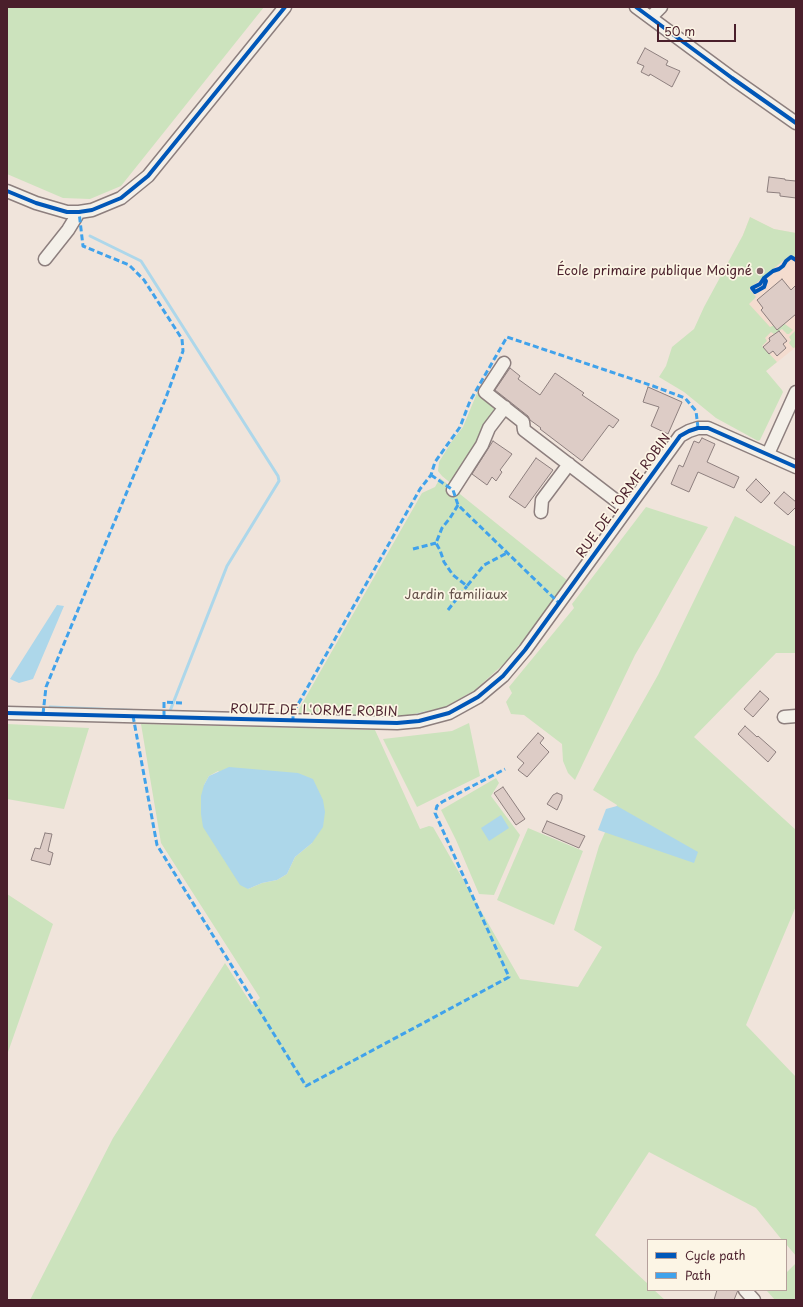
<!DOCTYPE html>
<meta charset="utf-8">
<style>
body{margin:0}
#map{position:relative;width:803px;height:1307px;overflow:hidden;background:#f0e4db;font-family:"Playpen Sans",sans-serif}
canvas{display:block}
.frame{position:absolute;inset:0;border:8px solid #4a1f2b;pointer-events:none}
.legend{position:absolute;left:647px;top:1239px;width:140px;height:52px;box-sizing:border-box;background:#fcf5e5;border:1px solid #b59f9b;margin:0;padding:5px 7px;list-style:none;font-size:12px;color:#4a1f2b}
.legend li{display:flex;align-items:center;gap:8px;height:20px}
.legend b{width:20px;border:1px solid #b59f9b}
.scale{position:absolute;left:657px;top:24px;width:79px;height:18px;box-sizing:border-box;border:2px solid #4a1f2b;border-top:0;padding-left:5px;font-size:12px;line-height:14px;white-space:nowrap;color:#4a1f2b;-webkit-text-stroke:3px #fcf5e5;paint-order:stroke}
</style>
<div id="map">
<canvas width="803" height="1307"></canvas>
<div class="frame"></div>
<ul class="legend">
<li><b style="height:5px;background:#0057b8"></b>Cycle path</li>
<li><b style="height:5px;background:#40a2eb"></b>Path</li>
</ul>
<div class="scale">50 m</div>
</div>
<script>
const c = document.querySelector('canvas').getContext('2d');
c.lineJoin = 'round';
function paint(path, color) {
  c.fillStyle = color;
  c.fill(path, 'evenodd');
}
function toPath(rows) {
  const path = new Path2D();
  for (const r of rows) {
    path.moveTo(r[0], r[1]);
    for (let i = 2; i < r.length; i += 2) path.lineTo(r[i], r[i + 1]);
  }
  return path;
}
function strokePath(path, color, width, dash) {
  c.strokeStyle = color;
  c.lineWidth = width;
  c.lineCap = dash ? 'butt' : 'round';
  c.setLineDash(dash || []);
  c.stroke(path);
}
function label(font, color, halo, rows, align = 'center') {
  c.font = font + ' "Playpen Sans",sans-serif';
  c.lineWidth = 3.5;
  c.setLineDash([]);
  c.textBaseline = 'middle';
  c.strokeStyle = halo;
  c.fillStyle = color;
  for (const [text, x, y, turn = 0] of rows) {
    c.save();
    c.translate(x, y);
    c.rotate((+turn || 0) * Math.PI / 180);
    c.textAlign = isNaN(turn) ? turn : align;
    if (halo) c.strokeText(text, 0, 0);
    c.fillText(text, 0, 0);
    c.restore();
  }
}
const built = toPath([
 [750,217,774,229,796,233,796,347,766,371,719,314,743,235]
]);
const green = toPath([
 [7,7,264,7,121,186,90,199,63,198,7,174],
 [750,217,774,229,796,233,796,258,790,255,749,289,756,297,749,304,770,327,782,322,793,330,789,334,787,334,782,329,774,334,771,332,765,338,767,341,762,346,777,362,766,371,782,390,783,392,760,440,758,441,716,418,684,392,659,377,666,366,672,347,694,329,704,307,743,235],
 [795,331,796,332,796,347,793,348,789,343,791,340,789,337],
 [477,393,499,410,453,485,442,476,438,471,439,462,452,441,463,427],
 [440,478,568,581,507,661,475,690,445,707,405,716,299,713,299,709,422,493,435,487],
 [646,507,708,527,655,621,635,655,575,780,568,773,563,761,562,744,524,715,511,714,506,702,512,693,509,687,574,608,572,604],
 [735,516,796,547,796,653,776,653,694,737,796,830,796,906,746,1025,796,1077,796,1256,786,1244,786,1240,782,1240,756,1208,649,1152,595,1235,648,1284,648,1290,654,1290,665,1300,30,1300,113,1138,225,963,252,1005,260,998,161,843,141,724,375,730,420,829,429,826,433,827,520,979,578,987,602,947,574,930,599,846,617,805,593,790,658,675],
 [218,771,312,843,295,857,287,874,277,880,262,883,248,889,204,785,209,776],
 [469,723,480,776,417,807,383,739,452,731],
 [7,724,89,728,64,809,7,799],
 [496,778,499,783,491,796,520,835,494,895,479,894,456,840,441,810],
 [528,828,583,851,554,925,497,900],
 [7,894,53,924,7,1055],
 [796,1263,796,1300,775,1300,767,1291,769,1290,786,1290,786,1273]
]);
const water = toPath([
 [57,605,64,606,33,679,19,683,10,679],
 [229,767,298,773,313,779,323,800,325,812,323,827,312,843,295,857,287,874,277,880,262,883,248,889,240,885,203,827,201,814,201,796,204,785,209,776],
 [617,806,698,852,694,863,598,830,606,809],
 [501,815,509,828,489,841,481,828]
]);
const stream = toPath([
 [90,236,141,261,278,476,279,481,227,566,170,711],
 [50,707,146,711],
 [414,716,426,713]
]);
const building = toPath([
 [645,48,668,61,666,65,680,71,672,87,650,74,649,76,641,72,644,66,637,63,645,48],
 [769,177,785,179,785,180,796,181,796,198,780,196,780,193,767,192,769,177],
 [782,279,791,290,796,285,796,314,777,330,761,310,763,308,757,300,782,279],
 [779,331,787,341,783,344,786,348,777,356,773,351,769,354,763,347,770,341,769,338,779,331],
 [510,368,520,376,518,379,540,395,555,373,584,393,582,395,619,420,613,428,609,425,582,461,540,429,541,428,530,420,528,416,495,390,510,368],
 [648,387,682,402,668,434,651,426,659,407,643,402,648,387],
 [702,438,715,444,707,462,739,477,734,488,698,472,689,492,671,484,679,465,683,467,694,441,699,443,702,438],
 [493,441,512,454,500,470,502,472,496,481,492,477,487,485,472,474,493,441],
 [536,458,553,470,525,508,509,497,536,458],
 [756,479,770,493,761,503,746,490,756,479],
 [784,492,796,502,796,507,788,515,774,503,784,492],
 [760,691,769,699,753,717,744,709,760,691],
 [745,726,757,737,758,736,776,752,768,762,738,734,745,726],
 [538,733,544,738,540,743,549,752,527,777,518,770,524,763,517,757,538,733],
 [503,787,525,819,516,825,494,793,503,787],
 [557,793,562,795,562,799,557,810,547,804,553,795,557,793],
 [547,821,585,836,579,848,542,832,547,821],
 [45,833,52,834,48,851,53,853,50,865,31,860,35,848,40,849,45,833],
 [717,1290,738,1290,734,1300,714,1300,717,1290]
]);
const minor = toPath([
 [636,7,732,78,796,123],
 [651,17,661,7],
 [7,191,36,203,67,212,79,212,92,210,121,198,148,176,285,7],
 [45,259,68,230,79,212],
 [504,363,485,392,523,422,524,430,627,509],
 [768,454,796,392],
 [453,490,482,445,489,428,505,407],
 [541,512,542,500,569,464],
 [7,713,397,723,419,721,449,713,478,697,503,676,525,650,680,436,689,431,698,428,708,428,796,467],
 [784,717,796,716],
 [745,1290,754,1300]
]);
const quiet = toPath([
 [431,475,453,490,458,505,559,603],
 [458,505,450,518,442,528,436,543,440,550,444,562,453,575,467,586,484,565,507,553],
 [413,549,436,543],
 [448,610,467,586],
 [43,714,46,687,165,400,183,351,182,339,144,280,129,265,83,246,79,212],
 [133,716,157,845,306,1086,509,977,435,813,437,806,442,802,505,769],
 [164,717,164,702,183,703],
 [293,720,293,713,420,489,431,475,435,462,460,427,470,401,507,337,653,386,685,398,696,411,698,428]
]);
const cycleway = toPath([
 [636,7,732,78,796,123],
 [7,191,36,203,67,212,79,212,92,210,121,198,148,176,285,7],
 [764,278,766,281,764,287,755,292,752,288,760,284,764,278,773,271,779,269,783,266,786,261,791,257,796,260],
 [7,713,397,723,419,721,449,713,478,697,503,676,525,650,680,436,689,431,698,428,708,428,796,467]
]);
const markers = [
 [760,271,4,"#846469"]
];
const poiNames = [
 ["École primaire publique Moigné",752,271]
];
const streetNames = [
 ["RUE DE L'ORME ROBIN",624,496,-54],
 ["ROUTE DE L'ORME ROBIN",314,711,1]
];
const parkNames = [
 ["Jardin familiaux",456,595]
];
paint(built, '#f4dccf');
paint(green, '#cce3bd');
paint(water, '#add7ea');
strokePath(stream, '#add7ea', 3);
paint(building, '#ddccc6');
strokePath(building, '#8d7f7e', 1);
strokePath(minor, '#8d7f7e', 15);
strokePath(minor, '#f4f0e9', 12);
strokePath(quiet, '#40a2eb', 3, [6, 3]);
strokePath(cycleway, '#0057b8', 4);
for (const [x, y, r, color] of markers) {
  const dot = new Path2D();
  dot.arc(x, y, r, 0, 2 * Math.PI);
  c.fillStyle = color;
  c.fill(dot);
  strokePath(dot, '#fcf5e5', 1.5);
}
label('13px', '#4a1f2b', '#fcf5e5', poiNames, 'right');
label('13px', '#4a1f2b', '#fcf5e5', streetNames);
label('13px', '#635049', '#fcf5e5', parkNames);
</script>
